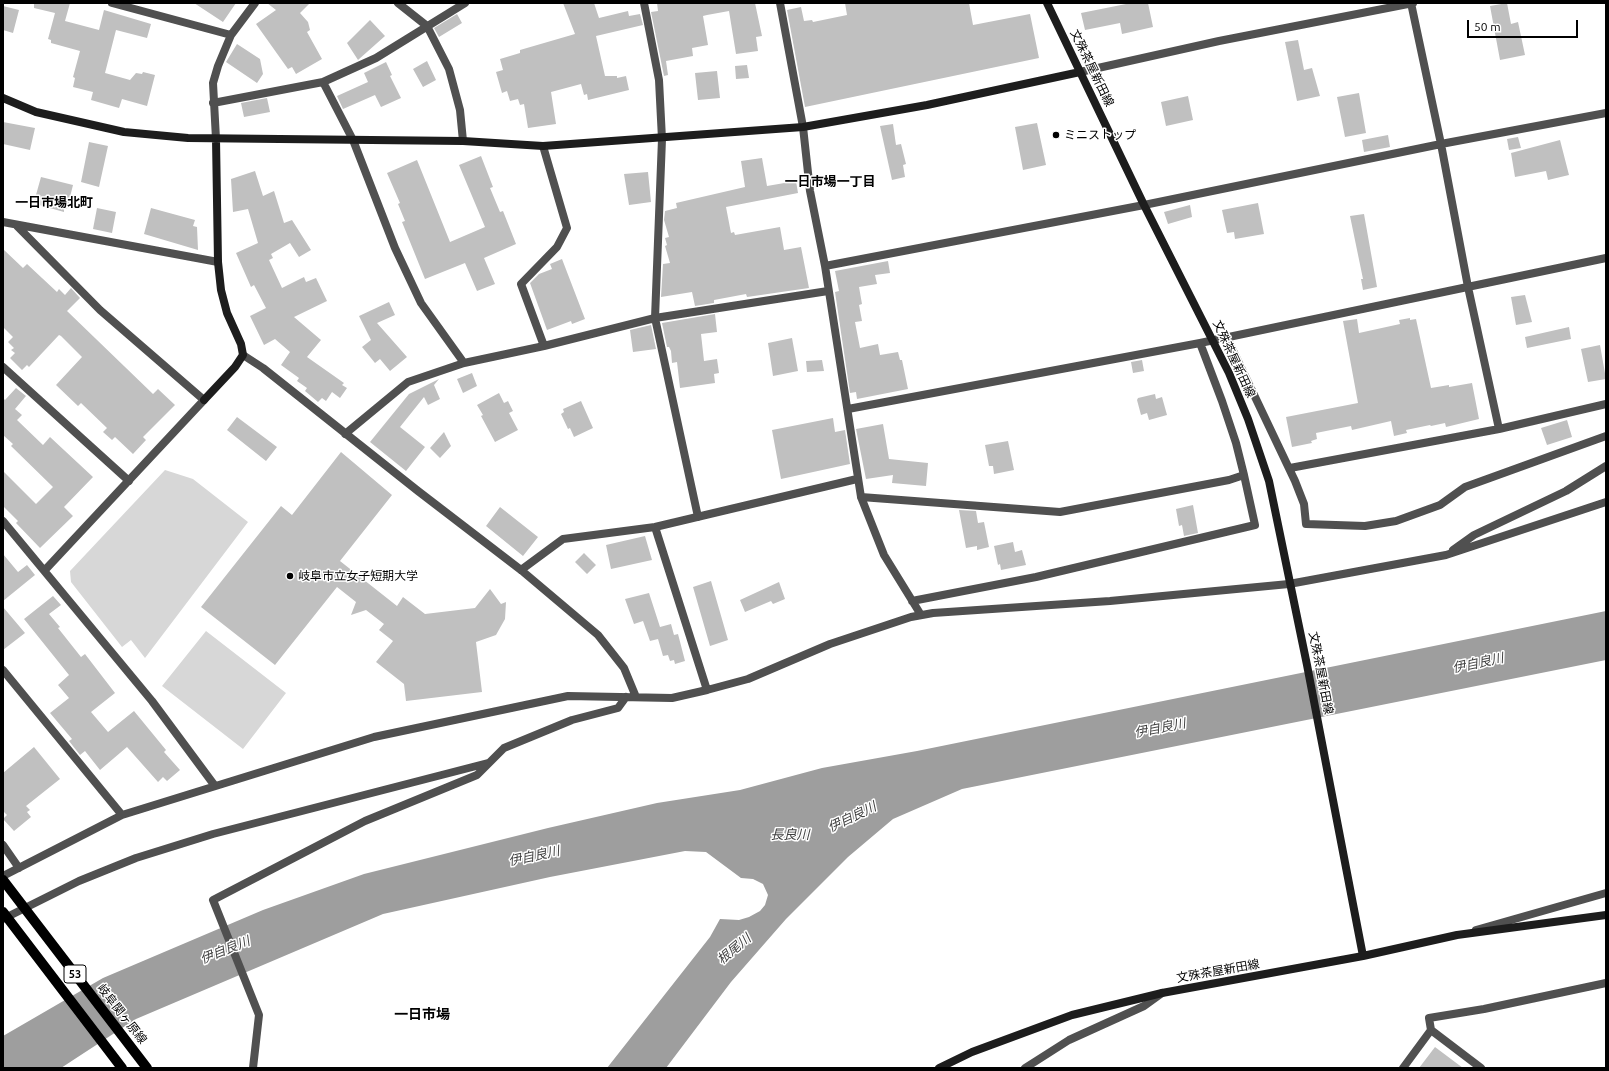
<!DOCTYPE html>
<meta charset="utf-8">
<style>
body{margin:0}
#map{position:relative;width:1609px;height:1071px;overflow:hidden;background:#fff;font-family:Ubuntu,sans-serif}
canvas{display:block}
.frame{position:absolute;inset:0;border:4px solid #000;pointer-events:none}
.scale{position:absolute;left:1467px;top:20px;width:111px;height:18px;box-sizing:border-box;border:2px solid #000;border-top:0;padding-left:5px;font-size:12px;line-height:14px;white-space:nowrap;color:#000;-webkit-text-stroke:3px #fff;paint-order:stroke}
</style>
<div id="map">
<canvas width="1609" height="1071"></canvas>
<div class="frame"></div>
<div class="scale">50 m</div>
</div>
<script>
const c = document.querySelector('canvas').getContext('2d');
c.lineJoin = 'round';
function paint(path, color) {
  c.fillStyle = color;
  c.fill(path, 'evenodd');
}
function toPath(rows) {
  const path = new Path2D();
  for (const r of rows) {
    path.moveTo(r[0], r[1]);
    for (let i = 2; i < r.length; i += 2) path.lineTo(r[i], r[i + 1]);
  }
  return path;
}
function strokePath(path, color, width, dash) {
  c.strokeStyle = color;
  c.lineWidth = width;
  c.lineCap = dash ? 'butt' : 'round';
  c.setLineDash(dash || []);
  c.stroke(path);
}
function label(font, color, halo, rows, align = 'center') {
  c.font = font + ' Ubuntu,"Noto Sans JP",sans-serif';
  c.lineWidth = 3;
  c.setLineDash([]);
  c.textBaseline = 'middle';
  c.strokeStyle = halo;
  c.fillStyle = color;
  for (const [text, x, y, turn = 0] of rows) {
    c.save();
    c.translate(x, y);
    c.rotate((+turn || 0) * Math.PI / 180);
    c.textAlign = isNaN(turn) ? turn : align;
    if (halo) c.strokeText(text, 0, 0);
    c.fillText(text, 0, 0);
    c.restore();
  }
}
const green = toPath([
 [165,470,193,479,248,522,145,658,131,640,122,647,71,582,70,571],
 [206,631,286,693,243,749,162,686]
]);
const water = toPath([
 [1606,611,1606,660,962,789,893,819,848,857,786,919,731,982,666,1068,607,1068,710,937,720,919,739,920,749,917,760,911,765,905,768,895,763,884,753,879,741,878,706,852,685,851,550,877,383,914,136,1019,61,1068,3,1068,3,1036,103,978,263,910,364,874,548,828,657,803,740,790,822,768,917,751]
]);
const building = toPath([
 [34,3,70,3,65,21,99,30,104,10,151,24,147,38,116,30,105,73,130,80,136,73,142,74,143,72,155,75,147,106,122,99,119,108,91,100,93,92,73,87,75,78,73,77,80,51,51,43,51,40,48,39,55,13,34,8],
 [194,3,236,3,223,22],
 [267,3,310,3,300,13,308,22,310,30,307,32,322,59,296,74,292,67,288,69,256,24,276,10],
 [563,3,594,3,599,18,628,11,629,16,640,14,643,25,596,36,605,76,617,76,617,78,626,76,629,90,588,100,587,94,584,95,581,84,551,92,556,124,528,128,524,104,520,105,518,99,510,101,507,91,502,93,496,72,503,70,500,59,520,53,520,50,575,34],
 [657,3,755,3,762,36,756,37,758,51,736,54,729,11,707,15,703,16,708,45,692,48,693,56,666,61,668,75,664,76,651,12,658,11],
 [845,3,969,3,973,25,1030,14,1039,58,805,107,787,10,801,7,804,21,812,20,813,22,847,15],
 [1131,3,1148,3,1153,27,1122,34,1120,23,1085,30,1081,13],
 [1507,3,1511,24,1518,22,1525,55,1500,60,1490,6],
 [3,6,19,10,13,33,3,30],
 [457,14,462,23,439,37,434,28],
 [370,20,385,36,358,60,347,43],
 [1298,40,1304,70,1312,68,1320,96,1297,101,1285,42],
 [237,44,260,59,263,74,257,83,226,62],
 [427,61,436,80,423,87,413,69],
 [386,62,392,75,390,76,401,98,381,107,375,95,343,109,337,96,368,82,364,73],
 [747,65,749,78,736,79,735,66],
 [717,71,720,98,698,100,695,73],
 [1359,93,1366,133,1345,137,1337,97],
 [1188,96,1193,120,1166,126,1161,102],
 [267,98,270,112,244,117,241,103],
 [3,122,35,128,30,150,3,144],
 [1037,123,1046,165,1023,170,1015,127],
 [893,124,896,145,901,144,906,164,903,165,905,177,892,180,880,126],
 [1388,135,1390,147,1364,152,1362,140],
 [1518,137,1521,148,1509,150,1507,139],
 [1560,140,1569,175,1548,180,1546,171,1515,177,1511,153],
 [89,142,108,146,99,187,81,182],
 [481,156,493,187,490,188,500,212,503,211,516,244,484,258,495,284,477,291,465,263,425,279,402,222,405,221,398,204,400,203,387,173,417,160,450,242,485,227,459,165],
 [762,158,767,186,796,181,798,193,726,207,731,233,734,232,735,235,780,227,784,250,801,247,809,288,747,297,746,294,714,300,714,303,695,306,692,292,661,297,663,264,670,263,665,246,667,245,665,238,669,237,664,220,665,211,677,208,676,203,745,187,741,161],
 [255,171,263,196,274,191,284,223,292,220,311,250,299,257,290,243,271,254,273,258,269,260,282,288,304,277,306,282,316,278,327,301,294,317,321,340,307,357,344,383,342,385,347,388,340,398,332,392,326,401,322,398,318,402,305,391,307,388,297,381,299,378,281,365,290,352,275,339,264,345,250,316,266,308,254,285,251,287,236,253,258,243,248,209,233,212,231,179],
 [648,172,651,202,629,205,624,174],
 [41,177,73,185,67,209,64,209,64,212,39,205,39,204,34,202],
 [1258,203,1264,234,1235,239,1234,232,1227,233,1222,210],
 [1190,205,1192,217,1168,224,1164,212],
 [97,208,116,212,112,233,93,229],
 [151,208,195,220,193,226,197,227,198,250,144,234],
 [1364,214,1377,287,1363,290,1361,279,1363,279,1350,216],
 [3,249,23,268,27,264,57,292,59,289,65,295,71,288,80,298,67,311,153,394,158,389,175,405,143,437,146,440,133,454,115,437,112,440,103,432,107,428,81,403,78,406,56,385,82,357,61,336,59,335,29,367,27,365,22,370,10,358,15,353,11,350,14,348,8,342,13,337,3,327],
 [562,259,585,319,572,324,571,321,547,330,530,283,539,274,552,269,550,264],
 [888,261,890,273,875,275,877,284,859,287,862,304,859,305,862,321,855,322,860,348,878,344,880,355,898,352,900,360,902,360,908,389,857,399,856,392,850,393,835,292,839,291,835,271],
 [1525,295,1532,322,1516,325,1511,297],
 [389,302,395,315,377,323,407,357,390,371,380,359,375,363,362,347,371,340,359,316],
 [715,314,717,332,701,334,704,361,717,359,719,373,714,374,715,383,680,388,677,362,672,363,671,351,669,347,667,347,662,323],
 [1410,318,1410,320,1416,319,1431,388,1449,385,1449,387,1472,383,1479,419,1446,427,1445,423,1431,426,1430,425,1406,430,1407,433,1394,436,1391,421,1352,430,1351,426,1316,433,1317,439,1311,441,1312,443,1292,447,1286,417,1358,403,1343,321,1357,319,1359,333,1400,324,1399,320],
 [651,325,656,349,633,352,630,330],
 [1569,327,1571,339,1527,348,1525,337],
 [792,338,798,371,773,376,768,343],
 [1600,345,1606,379,1588,382,1581,349],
 [822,360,824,371,807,372,806,361],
 [1142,360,1144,371,1133,373,1131,362],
 [472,373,477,386,463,393,457,379],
 [439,379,434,385,440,399,428,405,424,397,400,427,425,447,406,471,370,442,409,394],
 [16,388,26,396,15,409,22,415,17,420,43,445,50,437,93,477,64,507,73,516,40,548,16,523,18,521,3,506,3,471,36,504,53,487,11,446,13,444,3,435,3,398,5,400],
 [499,393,504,403,508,401,513,411,509,413,518,430,495,442,481,416,483,415,477,405],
 [1155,394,1156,399,1162,397,1167,415,1149,420,1147,413,1141,415,1137,400,1138,398],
 [581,401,593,428,574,437,570,428,568,429,561,414,564,412,563,409],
 [237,417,277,447,266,461,227,430],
 [833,418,835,432,845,430,850,464,781,479,772,430],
 [1567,420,1572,437,1547,445,1541,428],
 [883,424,889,459,928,463,926,486,892,483,893,475,866,479,856,429],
 [444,432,451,446,440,458,430,448],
 [1008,441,1014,470,994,474,993,466,989,466,985,445],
 [341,452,392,495,340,561,397,606,403,597,425,614,475,608,490,589,501,604,506,602,505,619,496,635,476,642,482,692,406,701,404,684,376,662,393,641,379,630,384,624,366,610,351,615,356,602,337,587,275,665,201,607,281,506,292,515],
 [1193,505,1198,533,1184,536,1182,525,1179,526,1176,509],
 [500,507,538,537,523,556,486,526],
 [959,510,976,511,978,523,984,522,989,547,977,550,977,546,966,548],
 [645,536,652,560,611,569,606,545],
 [1013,542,1015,552,1022,550,1026,565,1001,570,1000,564,998,565,994,546],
 [584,553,596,565,587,574,575,562],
 [3,554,18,572,27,565,35,575,3,601],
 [711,581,728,640,710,646,693,587],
 [779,582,785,599,773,604,771,601,745,612,740,600],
 [649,593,660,627,671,624,674,635,678,634,685,661,675,664,674,660,670,661,668,655,663,656,658,639,650,641,643,621,634,624,625,599],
 [53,596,61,605,49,614,60,627,58,628,81,657,85,654,115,693,91,712,108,732,134,711,166,750,164,752,180,770,167,781,163,777,158,782,127,747,100,770,85,751,80,755,69,741,72,739,50,713,69,698,58,685,69,675,24,619],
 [3,607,25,633,3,650],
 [34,747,60,779,26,806,30,810,27,812,31,817,14,831,3,819,7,815,3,811,3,773],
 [1435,1047,1463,1068,1419,1068]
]);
const street = toPath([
 [112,3,231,35,255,3],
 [398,3,427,26,449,69,460,110,463,141],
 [644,3,659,80,662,139,655,318,698,517],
 [780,3,803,127,810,191,825,266,861,497,884,555,921,615],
 [1411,3,1441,144,1468,287,1499,429],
 [1080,72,1219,41,1413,3],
 [323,82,376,58,465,3],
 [213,103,323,82,353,140,395,248,421,303,464,363],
 [216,139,213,83,218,66,231,35],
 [3,222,218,262],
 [21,226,17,226,100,310,204,400,45,570],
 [825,266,1144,205,1441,144,1606,113],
 [1227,338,1295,481,1304,504,1306,524,1365,526,1396,521,1440,505,1465,487,1606,436],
 [544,346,655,318,828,291],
 [243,355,263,368,418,491,521,570,598,635,624,668,636,697],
 [3,367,129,481],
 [848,409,1200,343,1606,258],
 [345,434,408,382,464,363,544,346,521,284,557,247,567,228,543,146],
 [1290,468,1499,429,1606,404],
 [861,497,1060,512,1229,480,1244,475,1236,443,1222,401,1200,343],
 [3,521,152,701,215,786],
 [655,527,707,690,748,679,830,644,911,617,933,613,1110,601,1289,584,1446,555,1606,502],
 [1453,550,1474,535,1566,491,1606,466],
 [521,570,563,539,655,527,857,479],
 [912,601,1036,577,1255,525,1244,475],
 [3,670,122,815],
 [3,845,19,868],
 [3,876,122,815,374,737,568,696,672,698,707,690],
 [3,919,79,881,136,858,213,834,488,763],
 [1476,930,1606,893],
 [253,1068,259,1015,213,900,365,821,477,775,504,748,572,720,618,708,626,697],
 [1025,1068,1069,1040,1144,1006,1162,993],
 [1403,1068,1431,1030],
 [1481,1068,1431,1030,1429,1018,1484,1009,1606,983]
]);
const secondary = toPath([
 [1047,3,1144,205,1229,373,1248,419,1269,481,1307,665,1363,956],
 [3,98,36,112,124,132,188,138,463,141,543,146,803,127,927,105,1080,72],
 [204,400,235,367,243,355,241,344,227,313,221,290,218,262,216,139],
 [939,1068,972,1052,1072,1015,1162,993,1363,956,1457,935,1606,915]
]);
const primary = toPath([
 [3,880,147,1068],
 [3,912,122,1068]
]);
const markers = [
 [1056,135,4,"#000"],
 [290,576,4,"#000"]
];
const shields = [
 [75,974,22]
];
const shieldNames = [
 ["53",75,974]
];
const streetNames = [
 ["文殊茶屋新田線",1092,68,64],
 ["文殊茶屋新田線",1234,359,65],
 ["文殊茶屋新田線",1321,673,79],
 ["文殊茶屋新田線",1218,971,-10],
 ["岐阜関ヶ原線",122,1014,52]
];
const poiNames = [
 ["ミニストップ",1064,135],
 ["岐阜市立女子短期大学",298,576]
];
const neighbourhoodNames = [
 ["一日市場一丁目",830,182],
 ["一日市場北町",54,203]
];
const waterNames = [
 ["伊自良川",1478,663,-12],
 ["伊自良川",1160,728,-11],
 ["伊自良川",852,817,-26],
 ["長良川",790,835],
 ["伊自良川",534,856,-12],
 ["根尾川",734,949,-40],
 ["伊自良川",225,950,-22]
];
const quarterNames = [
 ["一日市場",422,1014]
];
paint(green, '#d7d7d7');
paint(water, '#9e9e9e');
paint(building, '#c0c0c0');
strokePath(street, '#505050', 8);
strokePath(secondary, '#1d1d1d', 8);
strokePath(primary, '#000', 10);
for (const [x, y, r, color] of markers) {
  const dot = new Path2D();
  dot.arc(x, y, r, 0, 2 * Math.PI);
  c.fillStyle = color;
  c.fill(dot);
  strokePath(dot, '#fff', 1.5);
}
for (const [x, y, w] of shields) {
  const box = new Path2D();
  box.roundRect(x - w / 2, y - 9, w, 18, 3);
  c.fillStyle = '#fff';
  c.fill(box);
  strokePath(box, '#000', 1);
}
label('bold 11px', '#000', null, shieldNames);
label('12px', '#000', '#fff', streetNames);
label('12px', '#000', '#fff', poiNames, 'left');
label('bold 13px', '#000', '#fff', neighbourhoodNames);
label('italic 13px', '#3f3f3f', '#fff', waterNames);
label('bold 14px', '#000', '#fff', quarterNames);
</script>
